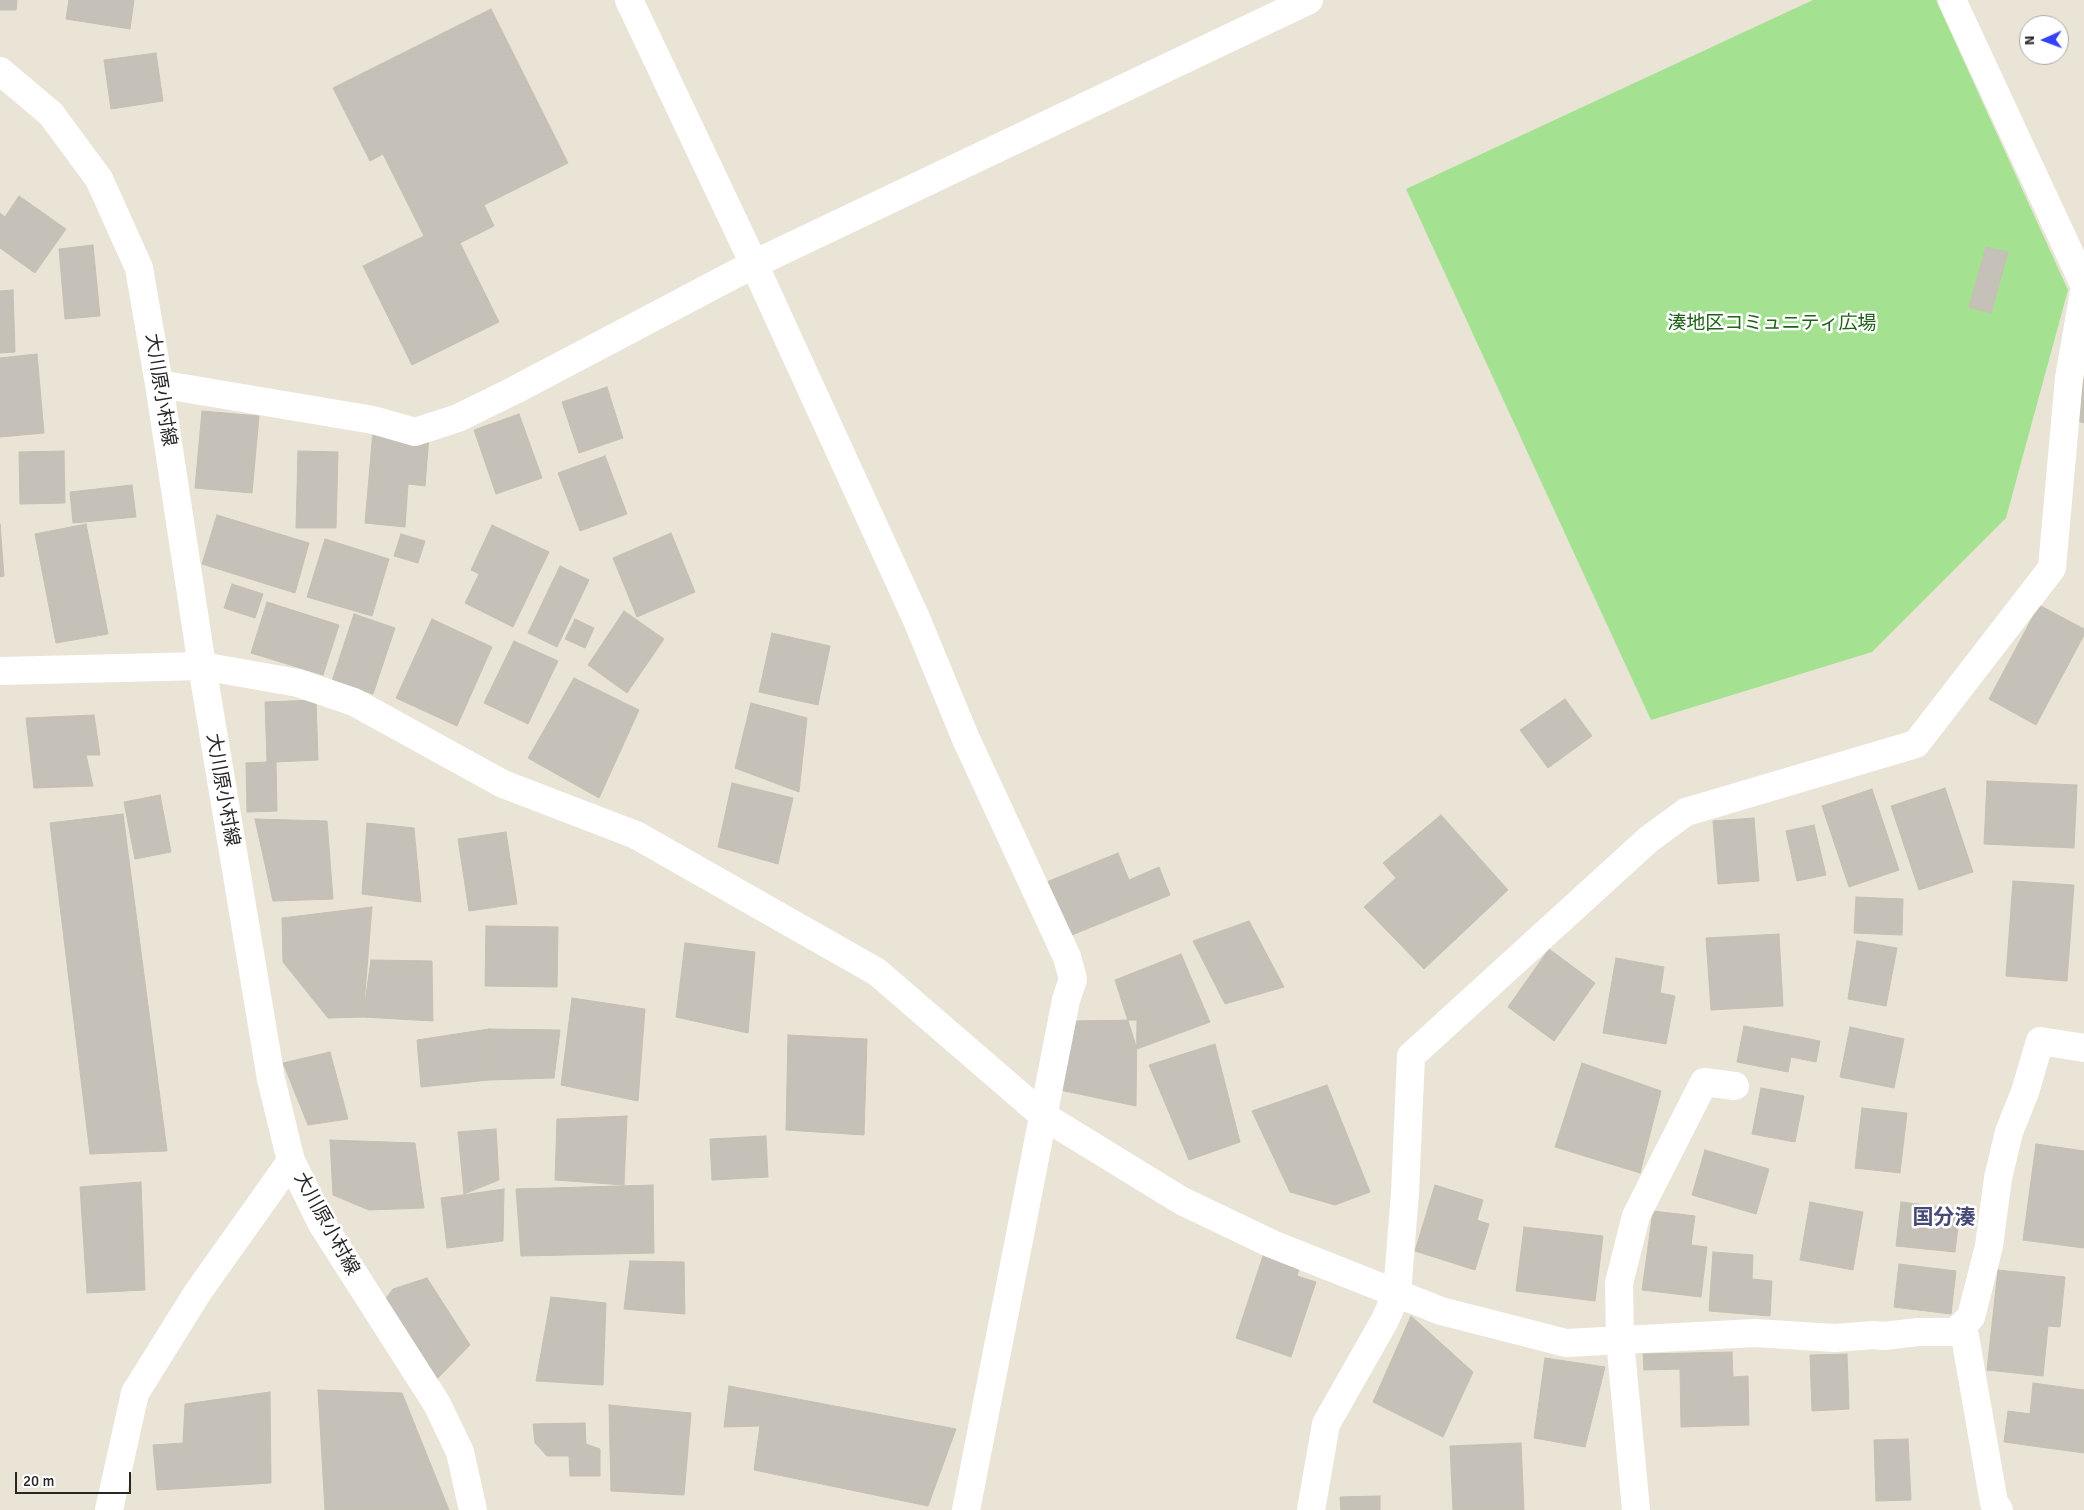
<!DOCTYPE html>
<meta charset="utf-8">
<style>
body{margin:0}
#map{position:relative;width:2084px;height:1510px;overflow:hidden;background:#eae4d7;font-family:Signika,sans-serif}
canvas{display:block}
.north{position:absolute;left:2019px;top:15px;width:50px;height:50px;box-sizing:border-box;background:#fff;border:1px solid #a9a9a9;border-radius:50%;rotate:268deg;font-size:14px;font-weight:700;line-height:20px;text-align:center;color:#272727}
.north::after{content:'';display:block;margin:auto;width:18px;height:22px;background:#3341fb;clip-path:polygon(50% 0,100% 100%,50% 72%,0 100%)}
.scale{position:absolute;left:15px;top:1472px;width:116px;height:22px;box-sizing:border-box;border:2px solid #272727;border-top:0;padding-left:6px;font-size:15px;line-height:18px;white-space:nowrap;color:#272727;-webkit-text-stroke:4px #fff;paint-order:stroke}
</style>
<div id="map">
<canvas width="2084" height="1510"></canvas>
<div class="north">N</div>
<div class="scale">20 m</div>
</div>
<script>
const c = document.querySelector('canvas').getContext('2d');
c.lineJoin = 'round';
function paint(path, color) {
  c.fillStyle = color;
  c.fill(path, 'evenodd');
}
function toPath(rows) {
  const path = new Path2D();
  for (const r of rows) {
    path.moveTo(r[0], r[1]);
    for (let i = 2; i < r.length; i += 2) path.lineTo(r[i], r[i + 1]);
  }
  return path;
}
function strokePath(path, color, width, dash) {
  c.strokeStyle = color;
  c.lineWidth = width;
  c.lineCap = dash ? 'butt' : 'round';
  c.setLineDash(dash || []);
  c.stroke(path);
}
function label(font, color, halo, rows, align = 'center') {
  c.font = font + ' Signika,"Noto Sans JP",sans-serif';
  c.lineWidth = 5;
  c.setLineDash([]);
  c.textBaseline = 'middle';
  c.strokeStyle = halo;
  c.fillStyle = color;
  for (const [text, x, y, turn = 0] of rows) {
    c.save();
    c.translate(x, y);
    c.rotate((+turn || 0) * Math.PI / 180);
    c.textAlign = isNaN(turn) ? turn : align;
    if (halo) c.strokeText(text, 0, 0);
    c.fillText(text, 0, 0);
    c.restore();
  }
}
const green = toPath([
 [1813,0,1936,0,2068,290,2006,518,1872,652,1651,720,1406,189]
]);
const building = toPath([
 [0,0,17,0,16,10,0,10,0,0],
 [69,0,134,0,130,29,66,19,69,0],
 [491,9,568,163,484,205,494,226,460,243,499,322,412,365,363,266,424,236,383,154,370,161,333,88,491,9],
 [156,53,163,101,111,109,104,60,156,53],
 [19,196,66,229,35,273,0,248,0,213,5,217,19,196],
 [93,245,100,316,65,319,59,249,93,245],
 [1986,247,2008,252,1991,313,1969,307,1986,247],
 [13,290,15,352,0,353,0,291,13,290],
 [37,354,44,433,0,437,0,358,37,354],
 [2084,379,2084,423,2072,419,2084,379],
 [607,387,623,438,579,453,562,402,607,387],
 [202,411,259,416,252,493,195,488,202,411],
 [519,414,542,478,496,494,474,430,519,414],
 [373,431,429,436,425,486,408,484,405,527,365,523,373,431],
 [64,451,65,503,20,504,19,452,64,451],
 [298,451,338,452,336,528,296,528,298,451],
 [605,456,627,514,580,531,558,473,605,456],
 [132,485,136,517,73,523,70,492,132,485],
 [217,515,309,543,295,593,202,564,217,515],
 [0,524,4,576,0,577,0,524],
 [86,524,108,634,56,643,35,534,86,524],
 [492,525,549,552,513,627,465,603,479,574,471,570,492,525],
 [671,533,695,592,637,617,613,558,671,533],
 [401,534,425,541,418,563,394,556,401,534],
 [325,539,389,559,372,616,307,597,325,539],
 [560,566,589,580,557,647,528,633,560,566],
 [232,584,263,594,255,618,224,608,232,584],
 [267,602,339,625,323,675,251,653,267,602],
 [2039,605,2084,629,2084,635,2036,725,1989,699,2039,605],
 [624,611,664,639,627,693,588,665,624,611],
 [354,614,395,628,373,694,332,681,354,614],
 [432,619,492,647,457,726,396,698,432,619],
 [575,619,594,628,585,648,565,639,575,619],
 [772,633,830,646,818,705,759,692,772,633],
 [514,641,558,661,528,724,484,703,514,641],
 [574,678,639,710,599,798,528,758,574,678],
 [1565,699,1592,736,1548,768,1520,730,1565,699],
 [316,700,318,760,276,762,277,811,247,812,246,763,267,762,265,702,316,700],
 [751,703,807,718,799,792,735,768,751,703],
 [94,715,100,755,86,755,93,786,34,788,26,718,94,715],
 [1987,781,2077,785,2074,848,1984,844,1987,781],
 [732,783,793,798,778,864,718,847,732,783],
 [1945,788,1973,872,1919,890,1891,806,1945,788],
 [1872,789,1899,870,1849,887,1822,806,1872,789],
 [160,795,171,852,135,859,124,802,160,795],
 [123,814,167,1151,90,1154,50,823,123,814],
 [1441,815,1508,890,1424,969,1364,907,1396,878,1383,863,1441,815],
 [1754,818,1759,881,1718,884,1713,821,1754,818],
 [255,819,327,821,333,899,273,901,255,819],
 [367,823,414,828,421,902,362,894,367,823],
 [1814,825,1826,875,1797,881,1786,831,1814,825],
 [506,832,517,904,469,911,458,839,506,832],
 [1118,853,1129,880,1159,867,1170,895,1067,937,1044,883,1118,853],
 [2013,881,2074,885,2067,981,2006,976,2013,881],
 [1856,897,1903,899,1902,935,1854,933,1856,897],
 [372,907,363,1017,328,1018,283,962,282,918,372,907],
 [1249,921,1284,987,1225,1004,1193,941,1249,921],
 [486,926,558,927,557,987,485,986,486,926],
 [1779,934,1783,1006,1711,1010,1706,938,1779,934],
 [1857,941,1897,948,1886,1006,1848,999,1857,941],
 [685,943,755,952,748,1033,676,1017,685,943],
 [1549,949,1595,983,1554,1041,1508,1007,1549,949],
 [1181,954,1210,1022,1137,1049,1115,980,1181,954],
 [1616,958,1664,967,1660,993,1675,996,1666,1044,1603,1033,1616,958],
 [371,960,432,961,433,1021,363,1017,371,960],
 [572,998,645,1009,638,1101,561,1085,572,998],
 [1137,1020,1136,1106,1060,1090,1074,1021,1137,1020],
 [1744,1026,1820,1041,1816,1062,1791,1057,1788,1072,1737,1062,1744,1026],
 [1850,1027,1904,1039,1894,1088,1840,1077,1850,1027],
 [489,1029,560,1030,554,1078,489,1080,489,1029],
 [489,1029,489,1080,421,1087,417,1040,489,1029],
 [788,1035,867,1039,864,1135,786,1130,788,1035],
 [1215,1044,1240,1142,1189,1160,1149,1065,1215,1044],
 [330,1052,348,1119,308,1125,283,1063,330,1052],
 [1582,1063,1661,1091,1640,1173,1555,1147,1582,1063],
 [1327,1085,1370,1192,1335,1205,1290,1192,1252,1111,1327,1085],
 [1761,1088,1804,1096,1795,1142,1752,1134,1761,1088],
 [1862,1108,1907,1113,1900,1173,1855,1168,1862,1108],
 [627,1116,624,1185,555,1180,557,1119,627,1116],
 [496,1129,499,1180,464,1194,458,1132,496,1129],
 [766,1136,768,1177,712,1180,710,1139,766,1136],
 [330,1140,415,1143,424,1208,369,1210,333,1195,330,1140],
 [2036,1144,2084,1151,2084,1248,2023,1240,2036,1144],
 [1705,1150,1769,1169,1756,1214,1692,1195,1705,1150],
 [141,1182,145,1290,87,1293,80,1187,141,1182],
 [653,1185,654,1253,521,1256,516,1189,653,1185],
 [1435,1185,1483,1200,1477,1220,1489,1224,1475,1270,1415,1251,1435,1185],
 [504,1189,503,1241,447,1248,441,1198,504,1189],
 [1810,1202,1863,1212,1853,1270,1800,1260,1810,1202],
 [1901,1202,1960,1209,1955,1252,1896,1246,1901,1202],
 [1653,1211,1695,1216,1691,1245,1707,1247,1701,1297,1642,1290,1653,1211],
 [1524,1227,1603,1236,1595,1301,1516,1291,1524,1227],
 [1713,1252,1753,1255,1752,1279,1772,1281,1770,1316,1709,1311,1713,1252],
 [1264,1253,1300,1265,1297,1276,1316,1282,1291,1357,1236,1338,1264,1253],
 [630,1261,684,1262,685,1314,624,1309,630,1261],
 [1899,1264,1956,1271,1951,1314,1894,1307,1899,1264],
 [1998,1270,2065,1277,2060,1327,2048,1326,2043,1376,1987,1370,1998,1270],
 [427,1278,470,1345,435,1381,381,1305,393,1289,427,1278],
 [551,1297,606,1303,603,1385,536,1381,551,1297],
 [1411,1316,1473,1372,1443,1437,1373,1402,1411,1316],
 [1732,1352,1733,1377,1748,1376,1749,1425,1681,1427,1680,1369,1644,1370,1643,1354,1732,1352],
 [1847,1354,1849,1409,1812,1411,1810,1355,1847,1354],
 [1545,1358,1605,1367,1585,1447,1534,1438,1545,1358],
 [2033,1383,2084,1390,2084,1453,2004,1442,2008,1411,2030,1414,2033,1383],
 [729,1386,956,1429,928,1506,754,1470,760,1426,724,1427,729,1386],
 [318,1390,402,1393,449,1510,325,1510,318,1390],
 [270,1392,271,1483,157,1490,153,1445,183,1443,185,1404,270,1392],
 [609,1405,691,1413,684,1495,611,1491,609,1405],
 [585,1423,586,1444,600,1449,600,1476,570,1476,569,1456,547,1456,535,1443,533,1424,585,1423],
 [1908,1439,1911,1500,1876,1501,1874,1440,1908,1439],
 [1521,1443,1524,1510,1453,1510,1450,1446,1521,1443],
 [1380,1496,1380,1510,1341,1510,1340,1497,1380,1496]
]);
const minor = toPath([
 [629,0,754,264,916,618,966,739,1067,957,1073,979,1066,1000,966,1510],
 [1952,0,2084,284],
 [159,384,373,420,415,432,458,418,515,390,754,264,1309,0],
 [0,671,202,666,298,683,354,702,503,784,636,835,877,972,1045,1117,1182,1201,1272,1244,1441,1311,1566,1343,1755,1333,1835,1338,1873,1335,1884,1336,1918,1332,1955,1332,1971,1317,1989,1246,1998,1178,2009,1132,2025,1092,2040,1041,2084,1048],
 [1963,1325,1994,1503,1999,1510],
 [109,1510,135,1393,198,1292,291,1161],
 [1311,1510,1326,1424,1385,1320,1397,1293,1405,1193,1411,1056,1649,839,1686,812,1916,744,2052,568,2069,378,2084,292],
 [1636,1510,1620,1340,1619,1283,1636,1216,1704,1082,1735,1086]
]);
const secondary = toPath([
 [0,71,51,114,99,179,139,268,159,384,202,666,271,1079,291,1161,322,1224,437,1404,460,1452,473,1510]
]);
const parkNames = [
 ["湊地区コミュニティ広場",1772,324]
];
const streetNames = [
 ["大川原小村線",160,390,81],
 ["大川原小村線",222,790,80],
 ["大川原小村線",326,1224,61]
];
const quarterNames = [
 ["国分湊",1944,1218]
];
paint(green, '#a4e292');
paint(building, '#c5c1b8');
strokePath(building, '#c5c0b2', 1);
strokePath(minor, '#fff', 28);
strokePath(secondary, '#fff', 28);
label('19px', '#1f6218', '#fff', parkNames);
label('19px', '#272727', '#fff', streetNames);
label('bold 21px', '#474a77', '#fff', quarterNames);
</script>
